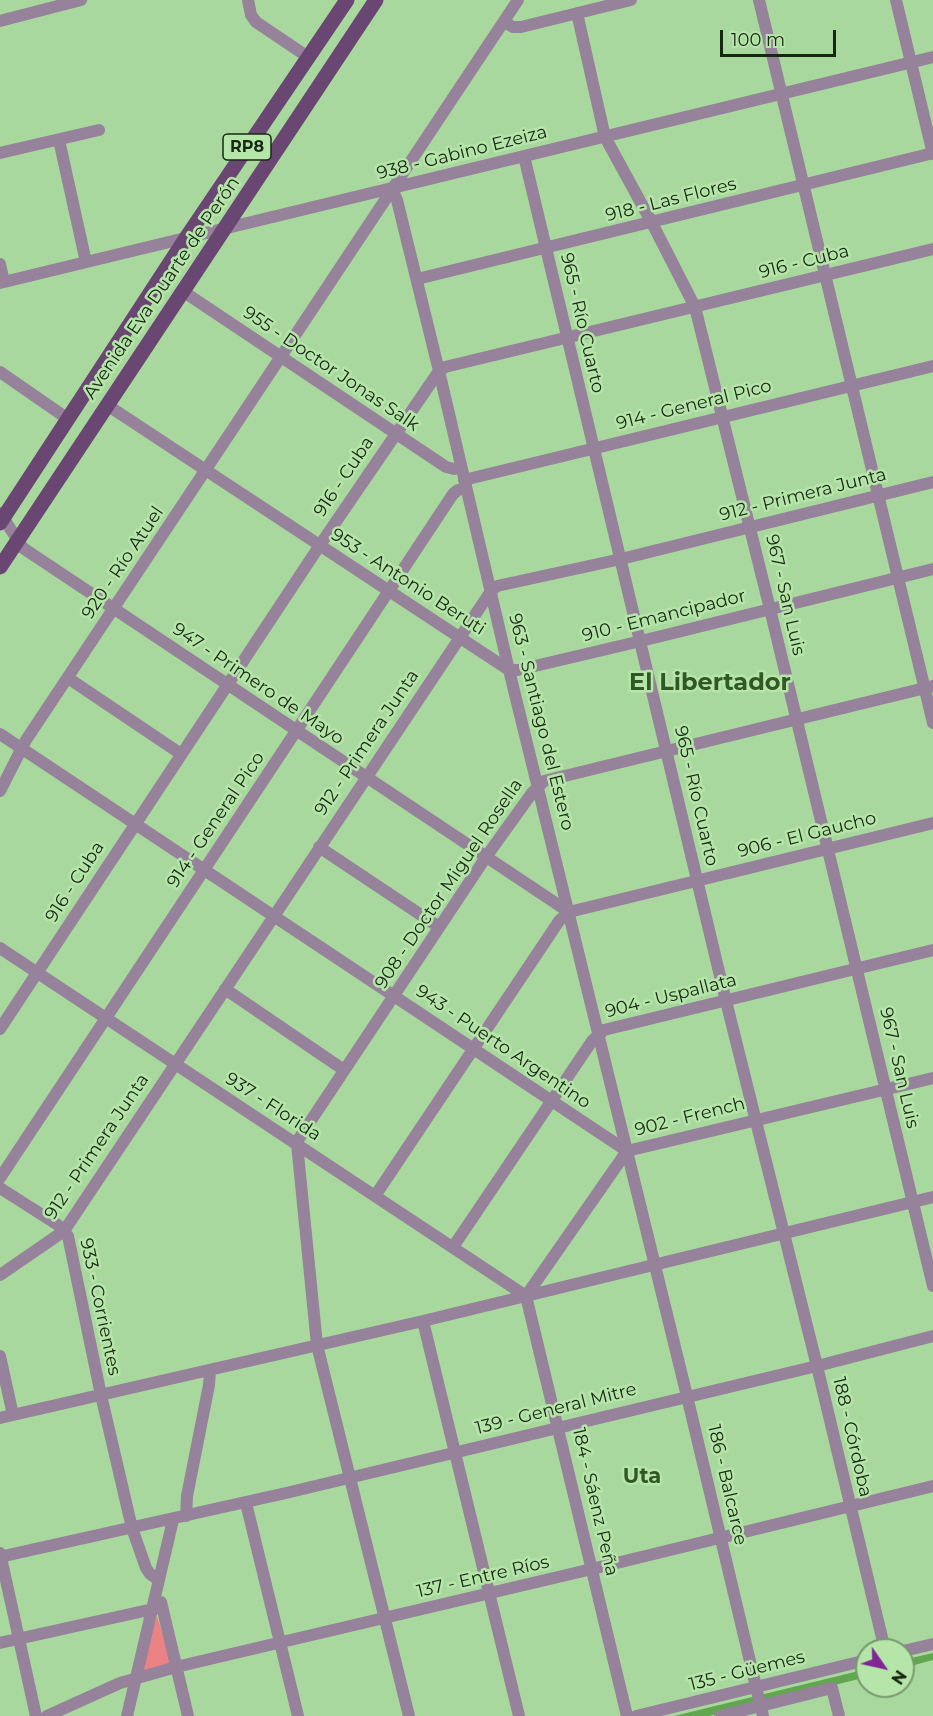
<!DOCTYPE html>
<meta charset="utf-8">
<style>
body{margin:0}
#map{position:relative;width:933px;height:1716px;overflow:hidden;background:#a9d89e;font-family:Montserrat,sans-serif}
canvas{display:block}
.north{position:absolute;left:855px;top:1638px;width:60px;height:60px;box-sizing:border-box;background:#b6e5aa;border:2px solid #76996d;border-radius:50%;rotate:124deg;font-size:16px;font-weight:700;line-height:24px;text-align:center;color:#172812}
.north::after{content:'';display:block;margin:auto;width:21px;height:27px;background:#802795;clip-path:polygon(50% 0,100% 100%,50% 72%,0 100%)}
.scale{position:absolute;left:720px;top:30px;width:116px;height:27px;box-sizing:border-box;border:3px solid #172812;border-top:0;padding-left:8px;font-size:18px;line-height:21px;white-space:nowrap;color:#172812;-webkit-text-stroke:4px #b6e5aa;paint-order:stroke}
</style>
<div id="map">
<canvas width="933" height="1716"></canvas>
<div class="north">N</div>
<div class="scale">100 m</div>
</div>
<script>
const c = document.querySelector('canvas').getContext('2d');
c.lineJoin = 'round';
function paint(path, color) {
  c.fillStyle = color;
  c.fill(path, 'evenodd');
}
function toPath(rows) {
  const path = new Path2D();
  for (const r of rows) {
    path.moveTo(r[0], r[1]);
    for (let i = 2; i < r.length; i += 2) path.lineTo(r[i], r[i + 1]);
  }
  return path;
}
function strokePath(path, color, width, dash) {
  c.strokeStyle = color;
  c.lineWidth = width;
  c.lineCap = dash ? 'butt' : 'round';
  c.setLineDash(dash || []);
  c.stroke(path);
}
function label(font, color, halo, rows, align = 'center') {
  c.font = font + ' Montserrat,sans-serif';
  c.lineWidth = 5;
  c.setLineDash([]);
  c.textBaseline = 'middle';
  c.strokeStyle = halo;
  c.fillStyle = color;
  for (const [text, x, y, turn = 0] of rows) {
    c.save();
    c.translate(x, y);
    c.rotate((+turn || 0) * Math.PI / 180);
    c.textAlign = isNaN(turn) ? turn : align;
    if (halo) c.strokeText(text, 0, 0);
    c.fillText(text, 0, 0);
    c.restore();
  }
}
const green = toPath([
 [157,1616,172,1664,139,1674]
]);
const water = toPath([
 [933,1653,933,1660,903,1668,903,1660],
 [867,1669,867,1677,741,1708,709,1716,674,1716]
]);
const minor = toPath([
 [248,0,251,15,256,22,308,57],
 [759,0,933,723],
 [896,0,933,154],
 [577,13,605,137,652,223,695,307,770,609,933,1286],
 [0,21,81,0],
 [504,22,513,27,521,27,631,0],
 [59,140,86,262],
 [0,153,99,130],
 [524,156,726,1001,817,1366,885,1650],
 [392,189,397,200,439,371,509,670,687,1396,763,1716],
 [0,264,4,282],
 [417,279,933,153],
 [0,283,933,57],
 [184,292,446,467,454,469,461,467],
 [0,372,68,419],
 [107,405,509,670,518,670,641,641,933,569],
 [464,480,933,366],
 [0,513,23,548,569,912],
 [68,678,181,754],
 [0,734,627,1151],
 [0,791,26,740,518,0],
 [319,847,439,927],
 [0,948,526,1296],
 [225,989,344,1070],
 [0,1029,320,545,439,371,445,367,933,249],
 [0,1178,453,494,458,490,466,488],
 [0,1188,58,1225,68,1236,101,1395,132,1528,146,1568,150,1574,159,1580],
 [375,1196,559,921,569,912,933,823],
 [453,1247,592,1041,604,1030,933,950],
 [0,1275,64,1231,491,591,497,586,621,559,933,482],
 [526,1296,627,1151,933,1078],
 [526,1296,627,1716],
 [423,1321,519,1716],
 [0,1356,13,1415],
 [0,1418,423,1321,933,1197],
 [246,1503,298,1716],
 [186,1516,187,1496,209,1385,210,1371],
 [0,1553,36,1716],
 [0,1557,286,1493,817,1366,933,1336],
 [161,1602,188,1716],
 [0,1643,162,1607],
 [903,1651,933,1644],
 [47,1716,120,1683,176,1667,592,1569,933,1486],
 [127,1716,173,1520],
 [409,1716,317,1345,297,1144,298,1140,486,857,532,793,544,781,933,686],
 [636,1716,867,1660],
 [720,1716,832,1688,839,1716]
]);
const major = toPath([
 [0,523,186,238,347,0],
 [0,567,376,0]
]);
const shields = [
 [247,147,48]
];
const shieldNames = [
 ["RP8",247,147]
];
const streetNames = [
 ["938 - Gabino Ezeiza",462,153,-14],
 ["918 - Las Flores",671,200,-14],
 ["916 - Cuba",804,262,-14],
 ["Avenida Eva Duarte de Perón",162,288,-56],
 ["965 - Río Cuarto",582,323,77],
 ["955 - Doctor Jonas Salk",331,369,34],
 ["914 - General Pico",694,405,-14],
 ["916 - Cuba",344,477,-56],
 ["912 - Primera Junta",803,495,-14],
 ["920 - Río Atuel",123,563,-56],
 ["953 - Antonio Beruti",408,582,33],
 ["967 - San Luis",785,595,77],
 ["910 - Emancipador",664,616,-14],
 ["947 - Primero de Mayo",258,684,34],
 ["963 - Santiago del Estero",541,722,76],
 ["912 - Primera Junta",367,743,-56],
 ["965 - Río Cuarto",696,796,77],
 ["914 - General Pico",216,820,-56],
 ["906 - El Gaucho",807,835,-14],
 ["916 - Cuba",75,882,-57],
 ["908 - Doctor Miguel Rosella",449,884,-56],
 ["904 - Uspallata",671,996,-14],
 ["943 - Puerto Argentino",503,1047,34],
 ["967 - San Luis",899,1068,77],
 ["937 - Florida",273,1107,33],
 ["902 - French",690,1117,-14],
 ["912 - Primera Junta",97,1147,-56],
 ["933 - Corrientes",100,1307,78],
 ["139 - General Mitre",556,1409,-14],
 ["188 - Córdoba",852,1437,77],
 ["186 - Balcarce",727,1485,77],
 ["184 - Sáenz Peña",595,1502,77],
 ["137 - Entre Ríos",483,1577,-13],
 ["135 - Güemes",747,1671,-14]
];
const quarterNames = [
 ["Uta",642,1477]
];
const districtNames = [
 ["El Libertador",710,683]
];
paint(green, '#eb8385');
paint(water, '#61a74f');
strokePath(minor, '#96829a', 12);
strokePath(major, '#6a4772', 15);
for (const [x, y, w] of shields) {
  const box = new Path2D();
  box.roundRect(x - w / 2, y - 13, w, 26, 4.5);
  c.fillStyle = '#b6e5aa';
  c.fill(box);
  strokePath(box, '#172812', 1.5);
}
label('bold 16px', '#172812', null, shieldNames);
label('18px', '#172812', '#b6e5aa', streetNames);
label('bold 21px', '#2f5824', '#b6e5aa', quarterNames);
label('bold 24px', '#2f5824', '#b6e5aa', districtNames);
</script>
